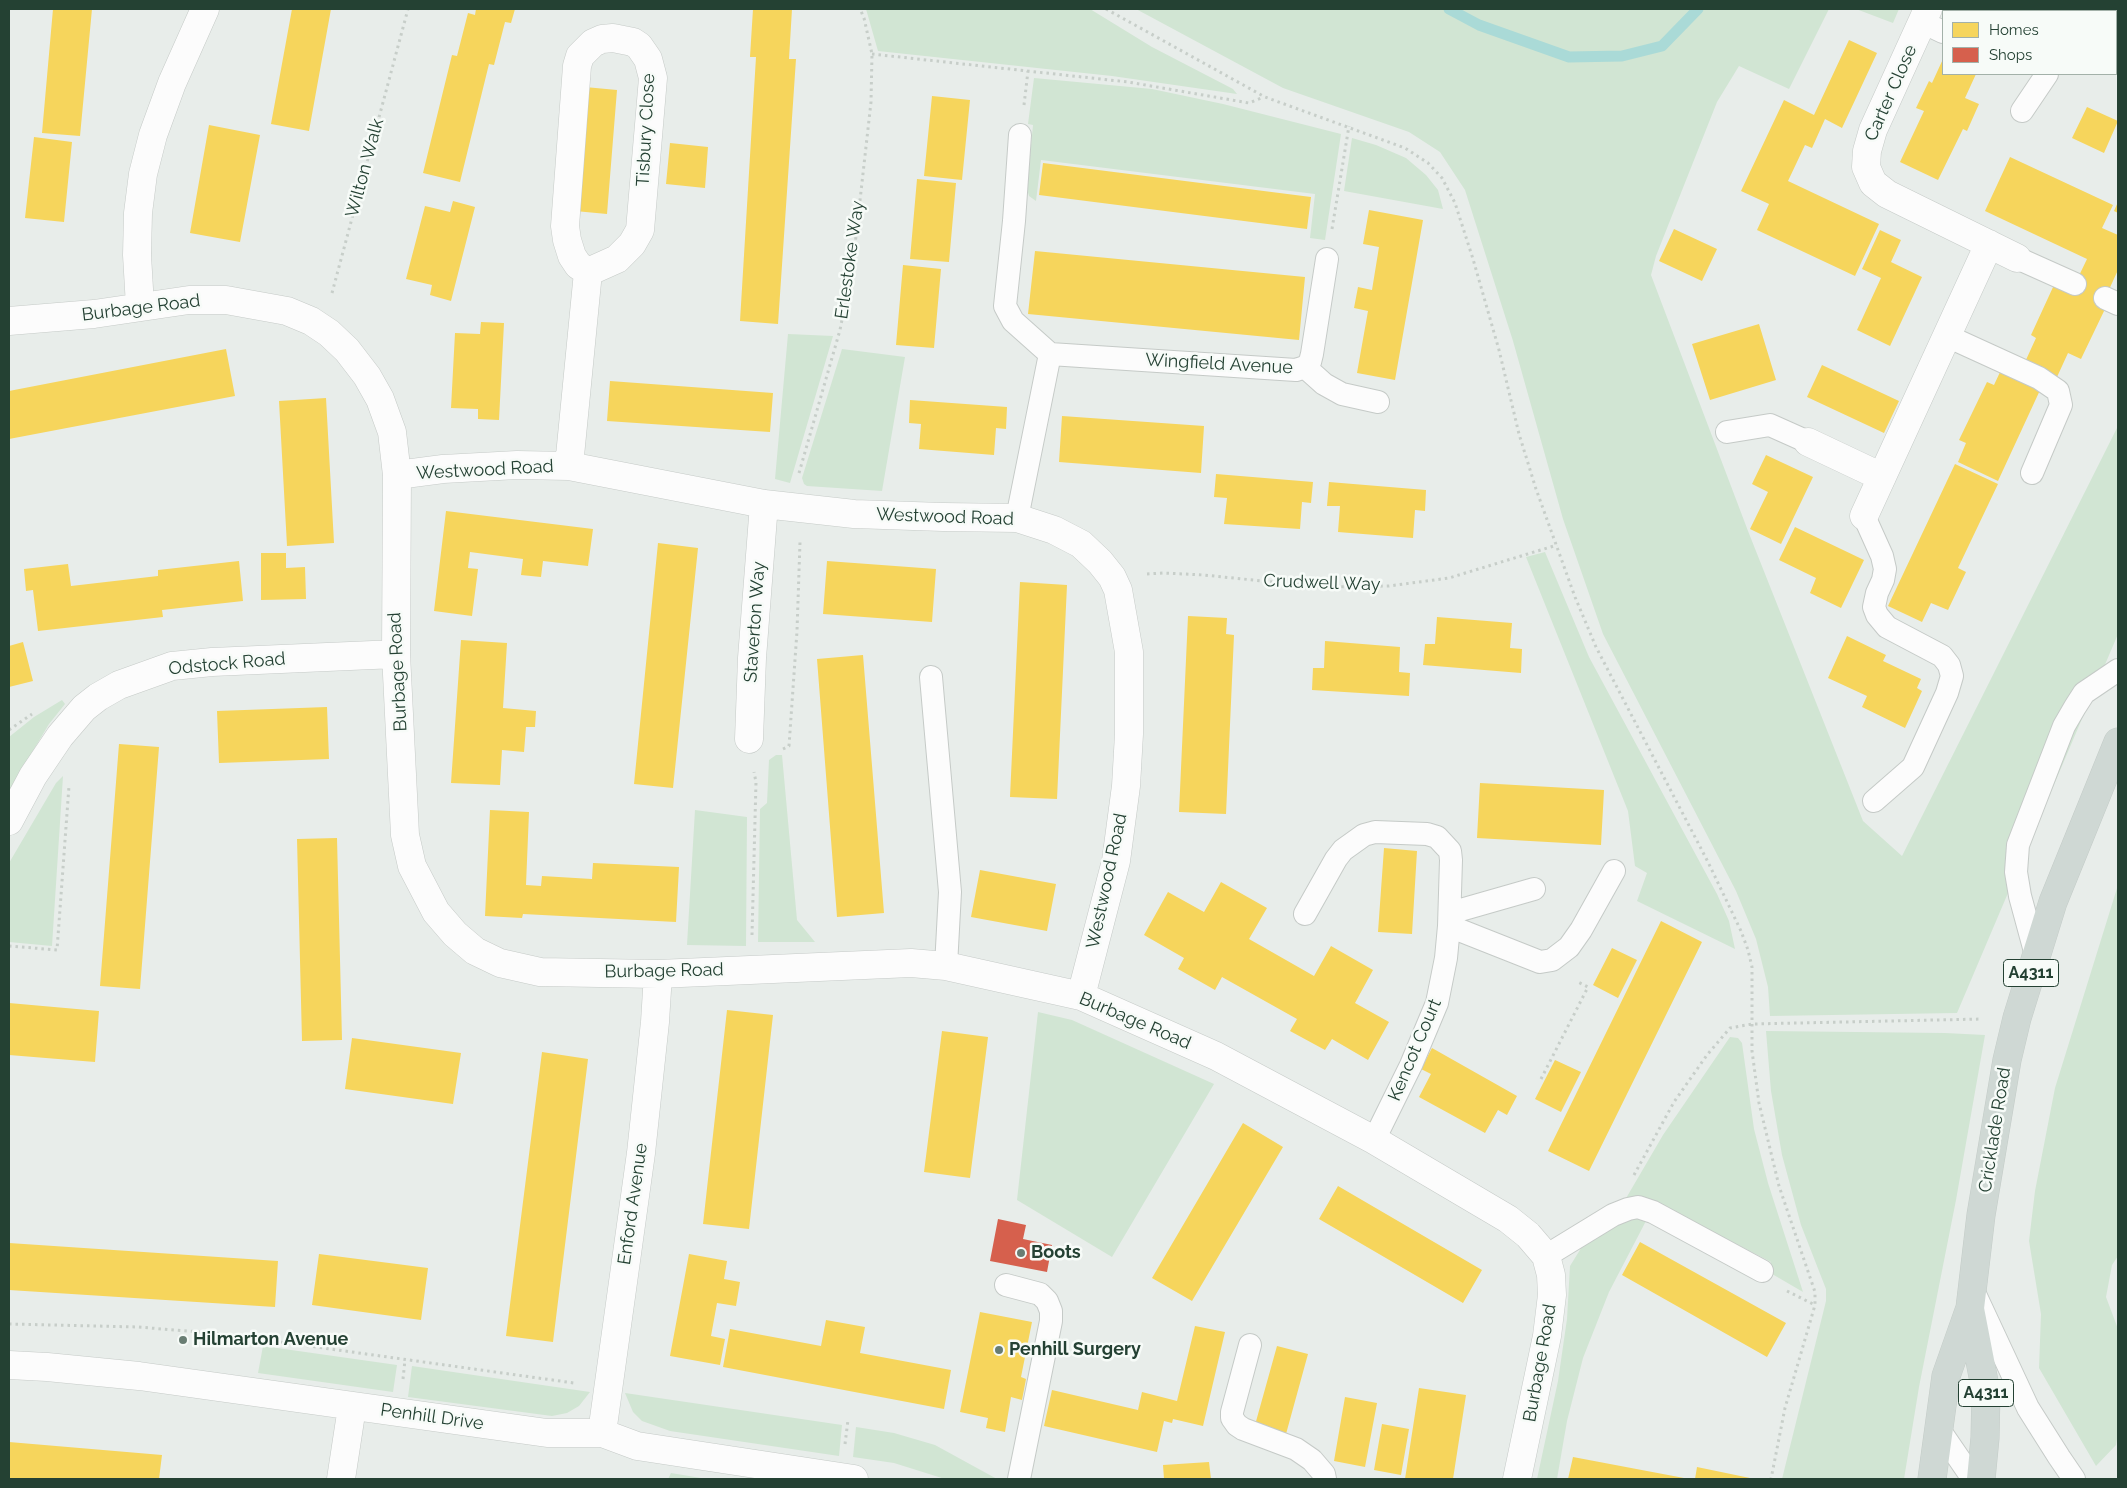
<!DOCTYPE html>
<style>
body{margin:0}
#map{position:relative;width:2127px;height:1488px;overflow:hidden;background:#e8edea;font-family:Raleway,sans-serif}
canvas{display:block}
.frame{position:absolute;inset:0;border:10px solid #244133;pointer-events:none}
.legend{position:absolute;left:1942px;top:10px;width:175px;height:65px;box-sizing:border-box;background:#f7fbf8;border:1px solid #a3b1a9;margin:0;padding:6px 9px;list-style:none;font-size:15px;color:#244133}
.legend li{display:flex;align-items:center;gap:10px;height:25px}
.legend b{width:25px;border:1px solid #a3b1a9}
</style>
<div id="map">
<canvas width="2127" height="1488"></canvas>
<div class="frame"></div>
<ul class="legend">
<li><b style="height:14px;background:#f6d55c"></b>Homes</li>
<li><b style="height:14px;background:#d6604d"></b>Shops</li>
</ul>
</div>
<script>
const c = document.querySelector('canvas').getContext('2d');
c.lineJoin = 'round';
function paint(path, color) {
  c.fillStyle = color;
  c.fill(path, 'evenodd');
}
function toPath(rows) {
  const path = new Path2D();
  for (const r of rows) {
    path.moveTo(r[0], r[1]);
    for (let i = 2; i < r.length; i += 2) path.lineTo(r[i], r[i + 1]);
  }
  return path;
}
function strokePath(path, color, width, dash) {
  c.strokeStyle = color;
  c.lineWidth = width;
  c.lineCap = dash ? 'butt' : 'round';
  c.setLineDash(dash || []);
  c.stroke(path);
}
function label(font, color, halo, rows, align = 'center') {
  c.font = font + ' Raleway,sans-serif';
  c.lineWidth = 5;
  c.setLineDash([]);
  c.textBaseline = 'middle';
  c.strokeStyle = halo;
  c.fillStyle = color;
  for (const [text, x, y, turn = 0] of rows) {
    c.save();
    c.translate(x, y);
    c.rotate((+turn || 0) * Math.PI / 180);
    c.textAlign = isNaN(turn) ? turn : align;
    if (halo) c.strokeText(text, 0, 0);
    c.fillText(text, 0, 0);
    c.restore();
  }
}
const green = toPath([
 [866,9,1090,9,1152,47,1233,89,1237,94,1112,76,878,51],
 [1136,9,1829,9,1789,89,1739,66,1717,102,1656,256,1651,275,1748,531,1863,821,1902,856,2118,426,2118,634,1957,1013,1770,1016,1768,987,1756,939,1736,891,1603,634,1563,519,1513,341,1465,190,1440,152,1409,132,1283,88],
 [1856,9,1899,9,1893,23],
 [1034,78,1152,89,1223,104,1341,134,1325,240,1310,238,1315,194,1041,160,1036,201,1029,196,1027,189,1033,125,1028,124],
 [1352,138,1376,145,1406,158,1426,175,1438,190,1443,209,1344,191],
 [788,334,833,336,790,483,775,479],
 [842,349,905,357,882,491,807,486,804,484,802,478],
 [1545,552,1589,657,1717,894,1729,921,1735,949,1637,901,1647,873,1635,866,1628,811,1526,557],
 [62,700,65,704,49,724,9,791,9,737,34,717],
 [776,755,782,755,797,920,815,942,758,942,760,809,767,803,769,760],
 [63,776,52,946,9,942,9,863,56,783],
 [695,810,747,817,746,946,687,945],
 [2118,885,2118,1256,2112,1265,2106,1297,2118,1329,2118,1433,2116,1445,2096,1466,2039,1368,2041,1314,2029,1241,2035,1191,2055,1088],
 [1038,1012,1072,1020,1214,1084,1112,1257,1017,1200],
 [1766,1031,1945,1033,1985,1035,1956,1200,1919,1387,1904,1479,1782,1479,1826,1301,1826,1289,1801,1225,1782,1155,1771,1091],
 [1730,1037,1738,1038,1742,1043,1754,1129,1768,1183,1803,1292,1767,1271,1771,1262,1671,1210,1625,1200,1663,1135],
 [1638,1217,1647,1219,1609,1292,1583,1358,1567,1421,1557,1479,1537,1479,1558,1381,1567,1319,1570,1266,1583,1245,1628,1219],
 [263,1346,397,1365,393,1392,258,1373],
 [412,1366,590,1392,579,1406,567,1413,552,1416,408,1397],
 [625,1393,842,1425,839,1456,670,1431,642,1421,633,1412],
 [856,1427,894,1433,935,1445,997,1479,945,1479,894,1463,853,1457],
 [671,1473,707,1479,668,1479]
]);
const homes = toPath([
 [53,9,92,9,80,136,42,133],
 [292,9,331,9,309,131,271,124],
 [476,9,515,9,511,23,505,22,494,65,489,64,460,182,423,173,452,55,457,56,468,13,475,15],
 [753,9,792,9,789,59,796,59,778,324,740,321,756,57,750,57],
 [2027,9,2118,9,2118,64,2116,63,2116,11,2032,11],
 [1849,40,1877,53,1842,128,1825,119,1812,148,1805,145,1788,181,1879,224,1855,276,1757,230,1769,204,1741,191,1784,100,1814,115],
 [1943,59,1943,74,1976,74,1965,98,1979,104,1967,131,1963,129,1938,180,1900,162,1924,111,1916,108,1929,81,1932,83],
 [585,87,617,90,607,214,575,211],
 [932,96,970,100,962,180,924,176],
 [2087,107,2118,121,2104,153,2072,138],
 [209,125,260,135,240,242,190,233],
 [34,137,72,142,64,222,25,218],
 [670,143,708,147,705,188,666,184],
 [2010,157,2113,205,2102,228,2118,235,2118,270,2101,307,2105,309,2081,359,2068,353,2057,377,2025,362,2036,338,2031,335,2054,285,2075,284,2087,259,1985,211],
 [1043,163,1311,197,1307,229,1039,195],
 [917,179,956,183,949,262,910,259],
 [453,201,475,207,451,301,430,295,432,285,406,279,425,206,450,212],
 [2118,202,2118,213,2114,211],
 [1369,210,1423,220,1395,380,1357,373,1368,311,1354,308,1358,287,1372,290,1379,247,1363,244],
 [1674,229,1717,249,1702,281,1659,261],
 [1880,230,1901,240,1891,262,1922,277,1890,346,1857,330,1881,278,1862,269],
 [1035,251,1305,277,1299,340,1028,314],
 [903,265,941,269,934,348,896,345],
 [481,322,504,323,499,420,478,419,478,409,451,408,455,333,480,334],
 [1759,324,1776,380,1710,400,1692,344],
 [226,349,235,396,9,439,9,391],
 [1822,365,1899,401,1884,433,1807,397],
 [2001,370,2041,388,1998,481,1958,462,1966,443,1959,440,1987,382,1994,385],
 [610,381,773,393,770,432,607,421],
 [326,398,334,543,287,546,279,401],
 [910,400,1007,407,1006,429,996,428,994,455,919,449,921,424,909,423],
 [1062,416,1204,426,1201,473,1059,462],
 [1766,455,1813,477,1781,544,1750,529,1768,492,1752,484],
 [1955,464,1998,484,1958,568,1966,572,1948,610,1931,603,1922,622,1888,606],
 [1216,474,1313,482,1311,503,1302,502,1300,529,1224,524,1227,498,1214,497],
 [1329,482,1426,490,1425,511,1415,510,1413,538,1338,532,1340,506,1327,506],
 [446,511,593,529,588,566,543,561,541,577,521,575,523,559,470,552,468,568,478,569,472,616,434,611],
 [1795,527,1864,560,1841,608,1810,593,1816,578,1779,560],
 [658,543,698,548,673,788,634,784],
 [261,553,286,553,286,568,305,567,306,599,261,600],
 [239,561,243,601,162,610,163,617,38,631,33,590,26,591,24,569,68,564,71,586,158,576,158,570],
 [827,561,936,569,932,622,823,614],
 [1020,582,1067,585,1057,799,1010,797],
 [1188,616,1227,618,1226,634,1234,635,1226,814,1179,812],
 [1437,617,1512,623,1510,648,1522,649,1521,673,1423,665,1425,644,1435,644],
 [1847,636,1886,655,1883,661,1921,679,1917,688,1922,691,1905,728,1862,707,1867,696,1828,678],
 [461,640,507,643,503,708,536,711,535,727,526,727,524,752,502,750,500,785,451,783],
 [1325,641,1400,647,1399,672,1410,673,1409,696,1312,690,1313,668,1324,668],
 [23,642,33,681,9,687,9,646],
 [863,655,884,913,837,917,817,659],
 [327,707,329,759,219,763,217,711],
 [119,744,159,747,140,989,100,986],
 [1480,783,1604,790,1601,845,1477,838],
 [490,810,529,812,526,885,541,886,542,876,592,879,593,863,679,867,676,922,523,914,522,918,485,916],
 [337,838,342,1040,302,1041,297,839],
 [1384,848,1417,851,1412,934,1378,932],
 [980,870,1056,884,1047,931,971,917],
 [1221,882,1267,908,1249,939,1314,976,1331,946,1373,970,1355,1003,1389,1022,1368,1060,1332,1039,1325,1050,1290,1031,1297,1019,1222,977,1215,990,1178,969,1184,958,1144,935,1168,892,1204,912],
 [1661,921,1702,942,1589,1171,1548,1151],
 [1612,948,1637,960,1618,998,1593,985],
 [9,1003,99,1011,95,1062,9,1055],
 [727,1010,773,1015,749,1229,703,1224],
 [942,1031,988,1037,970,1178,924,1172],
 [352,1038,461,1053,453,1104,345,1089],
 [1432,1048,1517,1096,1507,1115,1498,1110,1485,1133,1419,1097,1431,1074,1421,1069],
 [542,1052,588,1059,553,1342,506,1336],
 [1555,1060,1581,1072,1561,1112,1535,1099],
 [1243,1123,1283,1147,1192,1301,1152,1278],
 [1338,1186,1482,1270,1463,1303,1319,1219],
 [1640,1242,1786,1323,1767,1357,1622,1275],
 [9,1243,278,1261,275,1307,9,1290],
 [319,1254,428,1268,421,1320,312,1305],
 [689,1254,727,1261,724,1279,740,1282,736,1306,717,1303,711,1336,725,1339,720,1365,670,1356],
 [980,1312,1032,1322,1021,1377,1026,1379,1022,1400,1011,1397,1005,1432,986,1428,988,1418,960,1412],
 [826,1320,865,1327,860,1353,951,1370,944,1409,723,1367,730,1329,821,1346],
 [1195,1326,1225,1332,1203,1426,1173,1419,1172,1423,1164,1421,1157,1452,1044,1426,1052,1390,1138,1410,1142,1392,1177,1401],
 [1277,1346,1308,1354,1286,1434,1255,1425],
 [1419,1388,1466,1395,1453,1479,1405,1479],
 [1345,1397,1377,1403,1365,1467,1334,1461],
 [1382,1424,1409,1429,1401,1475,1374,1470],
 [9,1442,162,1455,159,1479,9,1479],
 [1573,1457,1684,1478,1684,1479,1568,1479],
 [1209,1462,1211,1479,1164,1479,1163,1465],
 [1697,1467,1750,1478,1750,1479,1695,1479]
]);
const shops = toPath([
 [998,1219,1026,1225,1023,1239,1052,1245,1047,1272,990,1261]
]);
const stream = toPath([
 [1449,9,1479,25,1569,57,1622,56,1662,46,1698,9]
]);
const path = toPath([
 [1106,9,1265,97,1405,148,1428,163,1442,178,1455,203,1473,259,1499,350,1519,434,1536,489,1575,597,1596,647,1708,862,1741,931,1748,950,1752,967,1752,1051,1759,1103,1779,1186,1815,1292,1815,1305,1785,1408,1771,1479],
 [872,54,1128,82,1249,103,1264,97],
 [1024,105,1028,71],
 [1332,229,1349,126],
 [332,293,408,9],
 [799,473,840,330,853,263,871,102,872,54,864,18,860,9],
 [1147,574,1163,573,1204,575,1321,587,1389,586,1449,578,1557,545],
 [9,730,32,714],
 [783,749,789,746,797,631,800,542],
 [752,935,756,782,754,772],
 [9,946,57,950,69,786],
 [1541,1079,1588,987,1576,981],
 [1634,1175,1674,1102,1707,1055,1730,1028,1752,1024,1982,1019],
 [1787,1291,1815,1305],
 [9,1324,138,1327,223,1334,574,1383],
 [403,1379,405,1360],
 [845,1444,848,1420]
]);
const lane = toPath([
 [1922,22,1943,32],
 [2022,111,2047,74],
 [2017,258,2075,284],
 [2105,298,2118,304],
 [1947,336,2039,378,2058,391,2061,405,2032,473],
 [1050,354,1296,370,1305,367,1310,362,1312,354,1327,259],
 [1305,367,1324,384,1342,394,1378,402],
 [1727,432,1770,425,1808,442],
 [1864,516,1882,556,1885,569,1883,580,1877,593,1874,607,1877,615,1887,627,1942,656,1949,665,1952,676,1947,693,1913,767,1874,801],
 [1017,518,1050,354,1013,321,1005,306,1014,221,1020,135],
 [931,677,950,892,946,966],
 [1450,913,1534,889],
 [1305,914,1336,859,1343,850,1364,835,1375,832,1427,834,1437,837,1450,851,1451,860,1449,926,1446,958,1437,1003,1411,1065,1374,1140],
 [1449,926,1540,962,1552,960,1569,947,1581,930,1614,871],
 [2036,955,2020,896,2016,872,2018,845,2064,726,2075,707,2084,693,2118,670],
 [1546,1256,1613,1215,1628,1209,1638,1207,1653,1212,1762,1271],
 [1006,1285,1040,1294,1047,1301,1051,1311,1051,1321,1019,1479],
 [1973,1290,2028,1408,2059,1457,2074,1479],
 [1250,1345,1232,1412,1232,1418,1237,1425,1243,1429,1296,1449,1312,1460,1324,1474,1325,1479],
 [1938,1428,1973,1479]
]);
const street = toPath([
 [1928,9,1873,130,1867,151,1866,167,1873,183,1887,194,2017,258],
 [140,306,137,255,138,213,143,174,153,135,172,83,205,9],
 [9,321,94,314,189,300,226,300,287,311,311,321,329,333,347,350,367,376,380,399,392,432,397,475,396,654,405,835,412,866,436,912,455,934,475,951,500,963,540,972,658,974,911,963,946,966,1081,996,1216,1056,1374,1140,1508,1219,1528,1235,1546,1256,1551,1275,1552,1295,1547,1336,1517,1479],
 [1808,442,1882,477],
 [569,466,588,272,578,265,572,256,567,240,565,226,577,66,580,56,593,43,602,39,613,38,633,42,639,46,648,59,653,78,640,230,632,244,617,259,588,272],
 [397,475,443,469,517,465,569,466,764,504,854,514,943,517,1017,518,1054,530,1081,544,1100,562,1112,577,1118,590,1129,652,1129,734,1126,786,1116,861,1081,996],
 [1864,516,1989,244],
 [749,739,752,658,764,504],
 [9,821,33,776,60,736,84,708,98,697,119,685,172,666,212,662,396,654],
 [9,1365,47,1367,139,1376,547,1433,602,1433,637,1446,854,1479],
 [602,1433,641,1153,655,1022,658,974],
 [341,1479,352,1407]
]);
const primary = toPath([
 [1970,1309,1986,1392,1985,1438,1981,1479],
 [1932,1479,1946,1376,1970,1308,1981,1215,2007,1060,2017,1018,2053,902,2118,742]
]);
const markers = [
 [1021,1253,5,"#697d73"],
 [183,1340,5,"#697d73"],
 [999,1350,5,"#697d73"]
];
const shields = [
 [2031,973,55],
 [1986,1393,55]
];
const shieldNames = [
 ["A4311",2031,973],
 ["A4311",1986,1393]
];
const streetNames = [
 ["Carter Close",1891,93,-66],
 ["Tisbury Close",646,130,-87],
 ["Wilton Walk",365,168,-75],
 ["Erlestoke Way",850,260,-82],
 ["Burbage Road",141,308,-7],
 ["Wingfield Avenue",1219,364,3],
 ["Westwood Road",485,470,-3],
 ["Westwood Road",945,517,2],
 ["Crudwell Way",1322,583,2],
 ["Staverton Way",755,622,-86],
 ["Odstock Road",227,664,-5],
 ["Burbage Road",398,672,-93],
 ["Westwood Road",1107,881,-78],
 ["Burbage Road",664,971,-1],
 ["Burbage Road",1135,1021,23],
 ["Kencot Court",1415,1050,-67],
 ["Cricklade Road",1995,1130,-81],
 ["Enford Avenue",633,1204,-82],
 ["Burbage Road",1540,1363,-80],
 ["Penhill Drive",432,1417,8]
];
const poiNames = [
 ["Boots",1031,1253],
 ["Hilmarton Avenue",193,1340],
 ["Penhill Surgery",1009,1350]
];
paint(green, '#d1e5d3');
paint(homes, '#f6d55c');
paint(shops, '#d6604d');
strokePath(stream, '#aadad7', 11);
strokePath(lane, '#c5cac7', 24);
strokePath(street, '#c5cac7', 29);
strokePath(primary, '#c3cbc7', 29);
strokePath(path, '#c7cec9', 3, [2.5, 4]);
strokePath(lane, '#fcfcfc', 22);
strokePath(street, '#fcfcfc', 28);
strokePath(primary, '#cfd8d4', 28);
for (const [x, y, r, color] of markers) {
  const dot = new Path2D();
  dot.arc(x, y, r, 0, 2 * Math.PI);
  c.fillStyle = color;
  c.fill(dot);
  strokePath(dot, '#f7fbf8', 2);
}
for (const [x, y, w] of shields) {
  const box = new Path2D();
  box.roundRect(x - w / 2, y - 13.5, w, 27, 4);
  c.fillStyle = '#f7fbf8';
  c.fill(box);
  strokePath(box, '#244133', 1);
}
label('bold 16px', '#244133', null, shieldNames);
label('18px', '#244133', '#f7fbf8', streetNames);
label('bold 18px', '#244133', '#f7fbf8', poiNames, 'left');
</script>
